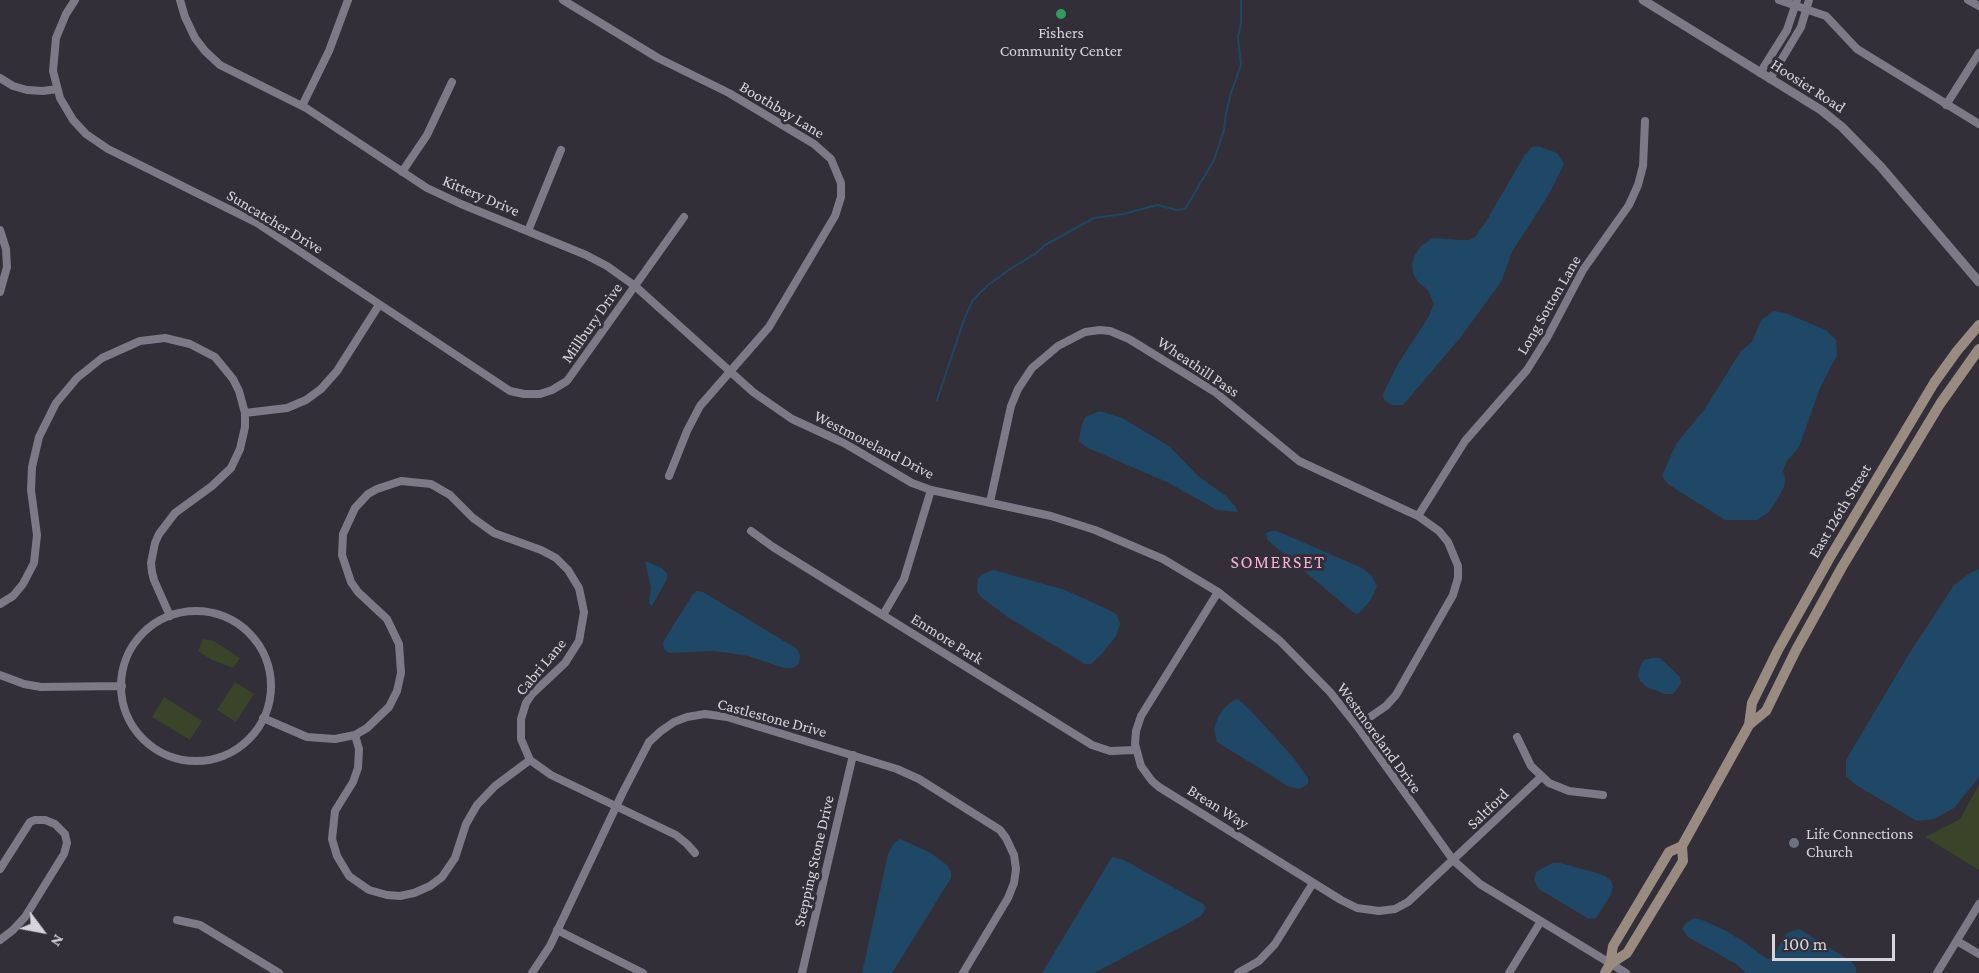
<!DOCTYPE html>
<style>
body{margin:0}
#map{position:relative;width:1979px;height:973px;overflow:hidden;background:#322f39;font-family:"Crimson Pro",serif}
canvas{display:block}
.north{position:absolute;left:12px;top:901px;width:60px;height:60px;-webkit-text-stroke:4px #322f39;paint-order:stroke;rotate:122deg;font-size:16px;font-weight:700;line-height:24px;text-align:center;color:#d6d4da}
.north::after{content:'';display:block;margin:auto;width:21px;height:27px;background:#d6d4da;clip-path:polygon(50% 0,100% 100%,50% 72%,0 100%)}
.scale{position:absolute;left:1772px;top:934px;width:123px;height:27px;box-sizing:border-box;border:3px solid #d6d4da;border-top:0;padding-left:8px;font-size:18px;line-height:21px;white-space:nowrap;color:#d6d4da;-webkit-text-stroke:4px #322f39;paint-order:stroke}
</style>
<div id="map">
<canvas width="1979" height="973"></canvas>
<div class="north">N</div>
<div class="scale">100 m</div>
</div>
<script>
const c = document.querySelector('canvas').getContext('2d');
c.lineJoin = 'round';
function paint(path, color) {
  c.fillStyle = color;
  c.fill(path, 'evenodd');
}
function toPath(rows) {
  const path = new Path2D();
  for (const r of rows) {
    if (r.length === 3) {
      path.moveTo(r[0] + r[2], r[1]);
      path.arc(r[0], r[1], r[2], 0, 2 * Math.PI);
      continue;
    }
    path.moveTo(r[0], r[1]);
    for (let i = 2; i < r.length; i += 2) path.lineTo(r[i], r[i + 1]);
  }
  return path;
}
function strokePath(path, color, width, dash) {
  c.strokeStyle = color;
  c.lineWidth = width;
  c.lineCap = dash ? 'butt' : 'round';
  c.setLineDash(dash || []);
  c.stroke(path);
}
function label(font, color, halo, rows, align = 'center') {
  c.font = font + ' "Crimson Pro",serif';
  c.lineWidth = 6;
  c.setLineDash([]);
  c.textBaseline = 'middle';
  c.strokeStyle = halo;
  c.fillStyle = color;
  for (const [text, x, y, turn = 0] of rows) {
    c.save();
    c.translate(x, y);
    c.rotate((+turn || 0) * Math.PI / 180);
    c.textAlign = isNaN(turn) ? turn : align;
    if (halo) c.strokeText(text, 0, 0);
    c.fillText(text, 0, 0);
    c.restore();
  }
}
const green = toPath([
 [203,639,214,641,240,658,233,668,212,660,198,651],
 [235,682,254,694,236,722,217,710],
 [164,697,202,721,190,740,152,717],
 [1979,785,1979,870,1925,837,1960,819]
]);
const water = toPath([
 [1538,146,1557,153,1564,164,1549,194,1512,252,1501,282,1460,338,1403,405,1392,405,1384,400,1383,394,1399,362,1428,318,1434,304,1428,290,1419,283,1413,274,1412,264,1415,255,1421,246,1433,238,1460,240,1469,240,1475,237,1487,220,1524,156,1532,147],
 [1774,311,1785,313,1826,330,1836,340,1837,355,1820,388,1799,447,1787,461,1783,471,1785,479,1784,487,1777,500,1769,512,1757,520,1725,520,1668,484,1662,476,1676,444,1704,410,1741,351,1752,342,1761,320],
 [1100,411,1122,418,1169,446,1198,476,1226,496,1235,506,1238,512,1217,510,1169,483,1086,447,1079,441,1081,428,1085,417],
 [1272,531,1277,531,1362,568,1371,575,1377,586,1371,600,1358,614,1354,613,1272,544,1267,539,1266,533],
 [645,561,660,567,667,573,667,579,652,606,649,603,651,588],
 [1979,569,1979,777,1954,808,1934,819,1917,821,1856,785,1846,776,1846,760,1909,654,1954,585,1970,573],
 [994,570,1065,590,1109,610,1117,615,1120,624,1116,636,1101,655,1091,664,1085,664,1009,618,981,597,977,591,978,579,982,574],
 [697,591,703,592,797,649,800,655,799,664,793,668,784,668,748,656,729,653,712,651,669,653,664,649,663,642,693,594],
 [1652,658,1660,658,1680,677,1681,683,1673,694,1665,694,1647,687,1640,681,1638,675,1641,664,1644,660],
 [1238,699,1251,711,1292,756,1308,778,1308,784,1300,789,1288,786,1217,742,1214,729,1218,717,1223,709,1234,700],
 [900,839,929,852,947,865,951,871,951,878,892,973,862,973,888,854,894,843],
 [1112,857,1122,859,1203,904,1206,908,1201,916,1194,920,1094,973,1042,973],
 [1552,863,1560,863,1593,872,1605,876,1611,881,1613,887,1610,896,1596,918,1589,919,1539,889,1534,880,1536,872],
 [1694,918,1705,921,1726,931,1744,942,1767,959,1771,959,1787,933,1799,929,1851,961,1856,968,1856,973,1746,973,1736,964,1688,937,1682,929,1687,922]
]);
const stream = toPath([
 [937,400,965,317,973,300,987,286,1010,269,1035,254,1045,245,1094,218,1124,214,1157,205,1177,210,1185,209,1214,160,1224,130,1226,113,1231,93,1241,65,1238,37,1241,23,1241,0]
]);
const minor = toPath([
 [75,0,66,14,56,38,53,71,60,98,73,120,86,134,108,149,257,223,510,391,524,394,540,394,552,390,567,381,684,217],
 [180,0,185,17,195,38,205,51,220,65,306,108,427,188,461,204,586,255,607,266,635,286,753,392,792,419,844,443,912,483,931,490,1051,516,1095,530,1163,559,1218,592,1280,641,1330,692,1357,726,1453,860,1480,884,1626,973],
 [563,0,658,58,729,93,814,144,831,159,841,183,841,197,835,216,769,327,700,406,687,431,669,476],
 [1779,0,1826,16,1857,49,1979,124],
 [1968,0,1979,6],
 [1760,73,1787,30,1797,0],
 [0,78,13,86,27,90,43,91,57,89],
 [1770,79,1801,27,1809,0],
 [1946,105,1979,53],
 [302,106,329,51,348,0],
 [402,172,427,135,452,82],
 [0,230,6,249,7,267,0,292],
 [528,231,561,150],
 [245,413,287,408,306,400,321,389,337,371,379,305],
 [990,502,1011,406,1018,389,1032,368,1058,346,1085,332,1100,330,1110,331,1129,339,1215,392,1299,461,1418,516,1439,531,1448,542,1458,566,1458,578,1453,595,1396,695,1386,706,1357,726],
 [1418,516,1465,441,1527,370,1547,338,1583,270,1629,205,1638,185,1643,166,1645,121],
 [751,531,773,547,1092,745,1110,751,1136,750],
 [1218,592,1141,716,1136,731,1135,744,1141,766,1152,781,1159,787,1341,900,1357,908,1379,911,1395,909,1408,902,1541,777],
 [0,604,13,596,23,584,34,563,37,535,31,490,32,467,39,437,56,403,77,378,102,358,140,341,165,338,190,344,215,357,233,379,239,391,245,413,245,427,240,449,231,468,212,486,175,513,159,534,155,543,151,563,152,572,154,580,170,616],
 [196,686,75],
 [883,615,904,579,931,490],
 [0,675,24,684,41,687,122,686],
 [263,718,307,737,335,739,355,735,367,728,389,707,397,691,401,673,399,644,387,619,358,592,351,582,342,555,343,534,355,508,368,494,377,489,401,481,431,484,450,495,473,518,494,533,541,550,556,558,568,570,579,588,584,612,579,641,565,663,532,694,526,703,521,719,521,739,530,760,551,775,676,835,687,844,695,853],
 [355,735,359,749,358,768,353,782,335,811,332,839,337,856,349,876,369,890,387,895,400,896,414,893,430,886,442,877,455,858,466,824,477,805,495,786,530,760],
 [1517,737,1531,766,1549,783,1569,791,1603,795],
 [0,869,30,822,35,820,45,820,55,824,65,834,67,843,64,854,25,917,13,930,0,940],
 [177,920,200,925,279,973],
 [557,930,643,973],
 [1957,941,1979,954],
 [532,973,550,946,623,792,649,742,661,731,674,722,687,717,705,714,727,717,897,769,919,779,1000,830,1006,838,1014,855,1016,869,1014,883,1008,898,963,973],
 [802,973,853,755],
 [1238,973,1259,961,1275,944,1313,883],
 [1509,973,1541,921],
 [1937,973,1979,904]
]);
const tertiary = toPath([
 [1643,0,1821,110,1842,127,1881,167,1979,282]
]);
const secondary = toPath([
 [1749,725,1766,711,1796,650,1842,567,1940,404,1979,349],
 [1610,964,1627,953,1683,861,1682,846,1749,725,1752,703,1778,650,1829,559,1934,383,1957,351,1979,325],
 [1605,973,1610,964,1613,946,1669,852,1682,846]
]);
const markers = [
 [1061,14,6,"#2e9e5b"],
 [1794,843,6,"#6b7280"]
];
const poiNames = [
 ["Fishers",1061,33],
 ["Community Center",1061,51],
 ["Life Connections",1806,834,"left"],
 ["Church",1806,852,"left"]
];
const streetNames = [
 ["Hoosier Road",1808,86,33],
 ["Boothbay Lane",782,110,31],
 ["Kittery Drive",481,196,23],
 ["Suncatcher Drive",275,222,31],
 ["Long Sotton Lane",1549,305,-60],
 ["Millbury Drive",592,323,-55],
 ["Wheathill Pass",1198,367,34],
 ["Westmoreland Drive",874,445,27],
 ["East 126th Street",1840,511,-59],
 ["Enmore Park",947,639,32],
 ["Cabri Lane",541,667,-50],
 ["Castlestone Drive",772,718,15],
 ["Westmoreland Drive",1379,738,54],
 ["Brean Way",1218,807,32],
 ["Saltford",1488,809,-44],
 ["Stepping Stone Drive",814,861,-77]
];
const neighbourhoodNames = [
 ["SOMERSET",1278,562]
];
paint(green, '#394428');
paint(water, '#1f4866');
strokePath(stream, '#1f4866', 2);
strokePath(minor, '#7d7986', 8);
strokePath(tertiary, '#7d7986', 9);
strokePath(secondary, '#9a8b81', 10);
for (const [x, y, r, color] of markers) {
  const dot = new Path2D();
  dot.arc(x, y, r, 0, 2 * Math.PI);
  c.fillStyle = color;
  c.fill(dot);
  strokePath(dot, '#322f39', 2);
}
label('16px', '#d6d4da', '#322f39', poiNames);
label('16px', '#d6d4da', '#322f39', streetNames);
c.letterSpacing = '1.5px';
label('18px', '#f7add5', '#322f39', neighbourhoodNames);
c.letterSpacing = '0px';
</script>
